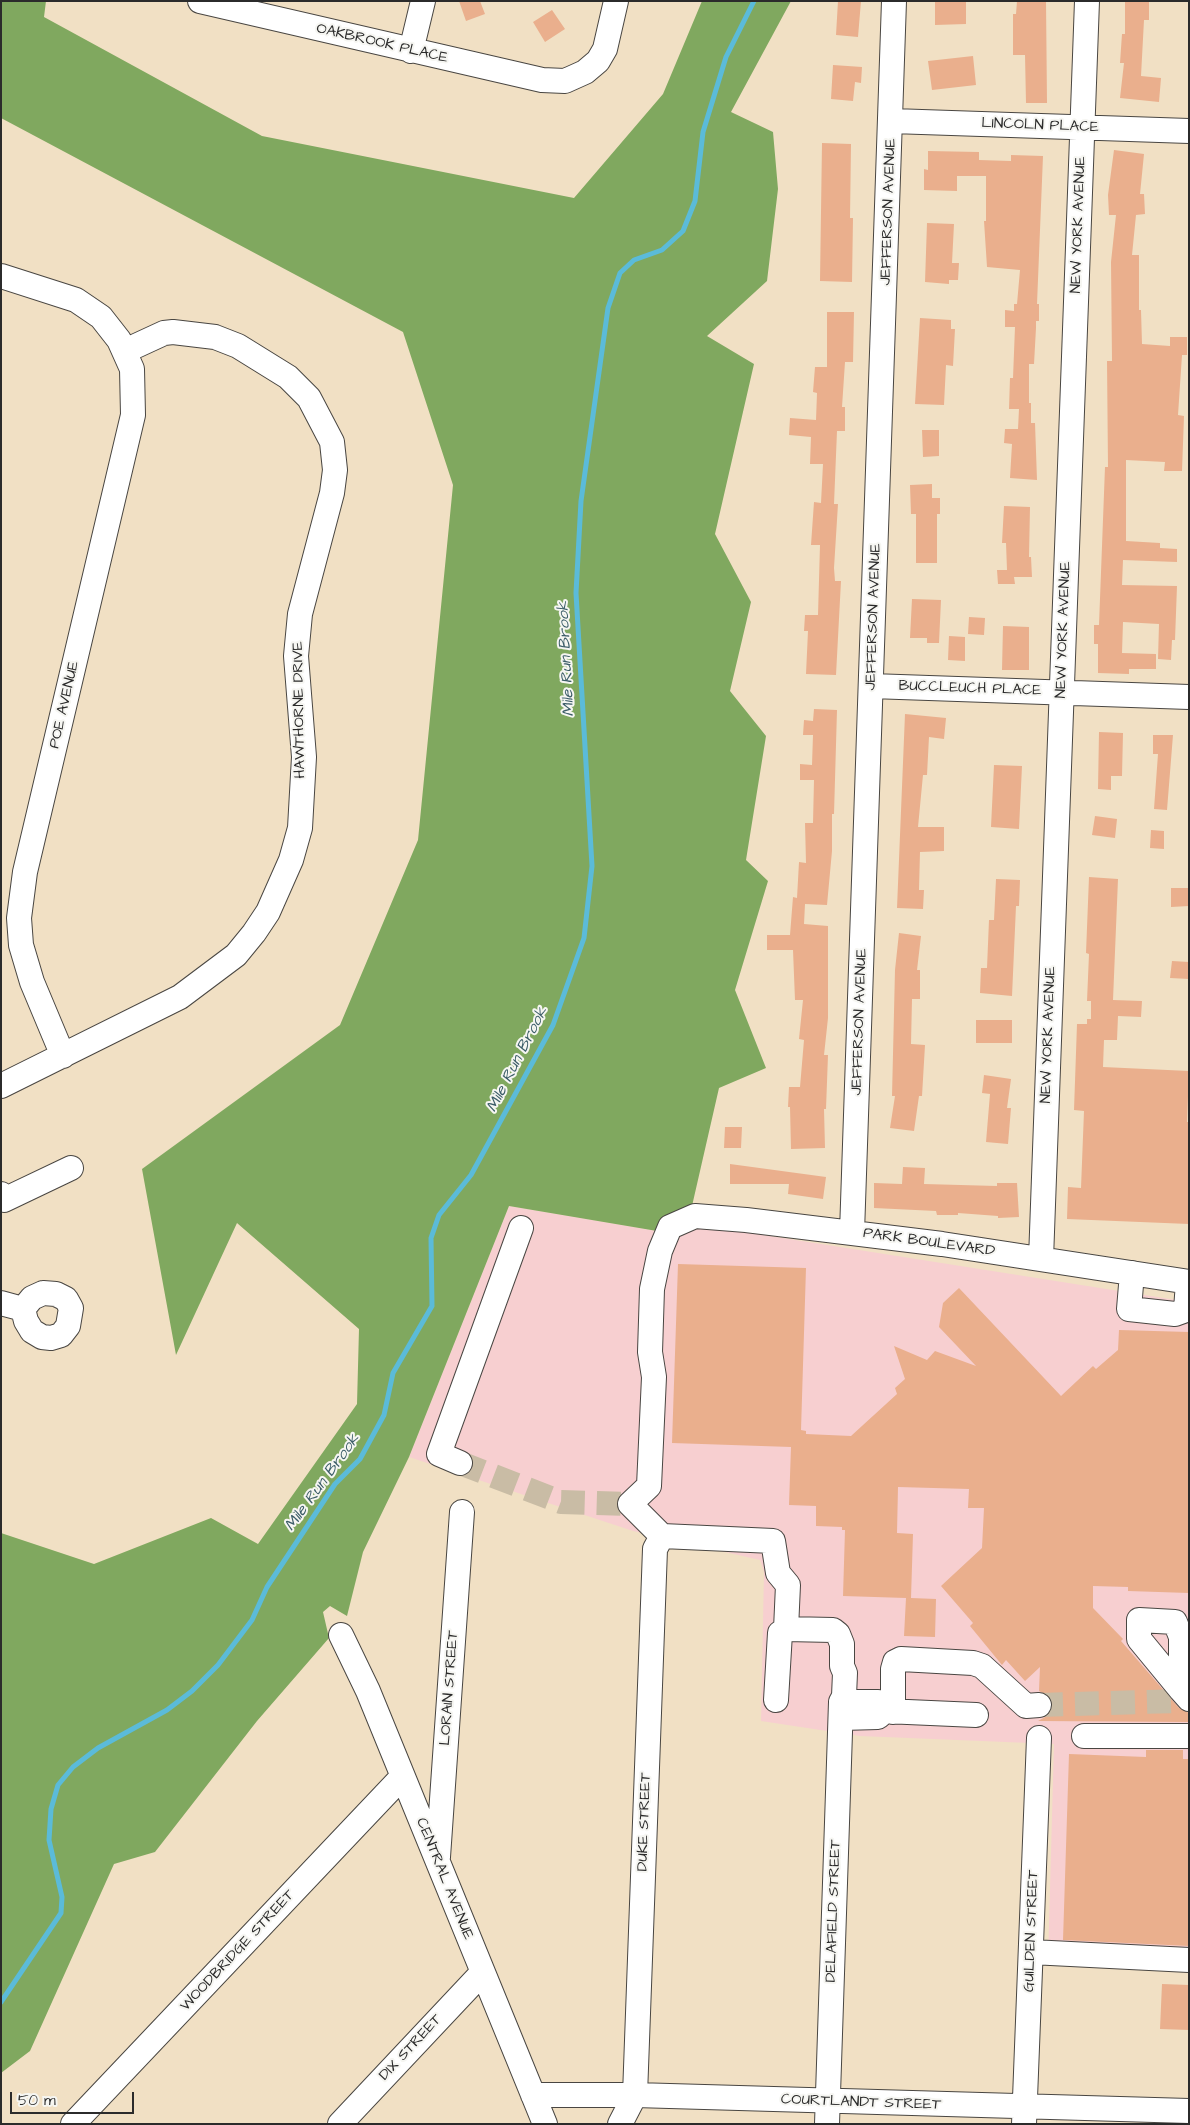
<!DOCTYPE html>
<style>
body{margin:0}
#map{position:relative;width:1190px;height:2125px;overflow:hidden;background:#f1e0c4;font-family:"Architects Daughter",sans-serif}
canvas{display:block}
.frame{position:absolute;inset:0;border:2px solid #2b2b2b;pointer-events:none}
.scale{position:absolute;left:10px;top:2092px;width:124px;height:22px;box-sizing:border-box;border:2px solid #2b2b2b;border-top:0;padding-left:6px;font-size:15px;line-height:18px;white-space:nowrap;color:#2b2b2b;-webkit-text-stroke:4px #f6f6f2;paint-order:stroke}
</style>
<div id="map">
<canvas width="1190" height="2125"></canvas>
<div class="frame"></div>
<div class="scale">50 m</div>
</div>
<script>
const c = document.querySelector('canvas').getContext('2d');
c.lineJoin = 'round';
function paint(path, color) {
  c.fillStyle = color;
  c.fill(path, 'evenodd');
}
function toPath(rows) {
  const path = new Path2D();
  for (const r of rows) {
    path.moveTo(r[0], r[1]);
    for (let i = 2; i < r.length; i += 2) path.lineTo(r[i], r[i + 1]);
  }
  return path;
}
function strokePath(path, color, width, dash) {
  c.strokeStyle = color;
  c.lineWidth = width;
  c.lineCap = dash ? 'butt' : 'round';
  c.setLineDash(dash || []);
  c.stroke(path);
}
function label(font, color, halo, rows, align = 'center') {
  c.font = font + ' "Architects Daughter",sans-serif';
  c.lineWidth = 4;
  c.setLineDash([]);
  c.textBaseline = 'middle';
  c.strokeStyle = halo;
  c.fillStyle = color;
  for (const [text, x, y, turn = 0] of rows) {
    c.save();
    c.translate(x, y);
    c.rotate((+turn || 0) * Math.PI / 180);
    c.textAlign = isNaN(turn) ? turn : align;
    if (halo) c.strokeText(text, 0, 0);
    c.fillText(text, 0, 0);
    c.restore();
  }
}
const built = toPath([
 [509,1206,657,1231,694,1224,1189,1302,1189,1967,1048,1961,1054,1744,860,1736,761,1721,764,1572,760,1560,633,1531,409,1457]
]);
const forest = toPath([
 [1,1,46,1,44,17,262,136,574,198,663,94,702,1,791,1,731,112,773,132,778,189,767,281,707,336,754,364,715,534,751,602,730,691,766,736,746,860,768,881,735,990,766,1068,719,1088,692,1206,657,1231,509,1206,409,1457,363,1552,347,1616,330,1606,323,1612,329,1638,257,1721,155,1852,114,1864,30,2051,1,2073,1,1533,94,1564,211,1518,258,1544,357,1404,359,1329,237,1223,176,1355,142,1169,340,1025,418,840,453,485,403,332,1,118]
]);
const stream = toPath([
 [1,2002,61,1913,62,1897,49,1840,51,1809,58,1785,73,1767,98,1748,167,1710,192,1691,218,1665,252,1620,267,1587,335,1484,360,1459,384,1415,393,1373,432,1306,431,1238,439,1215,471,1175,553,1025,584,938,592,866,576,593,581,501,608,308,620,273,634,260,662,250,683,231,695,201,703,132,726,57,754,1]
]);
const building = toPath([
 [459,1,480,1,485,14,466,21],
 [838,1,861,1,858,37,836,35],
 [935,1,966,1,966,24,935,25],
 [1017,1,1046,1,1047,103,1026,103,1025,55,1013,55,1013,14,1016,14],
 [1125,1,1149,1,1149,20,1144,20,1141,76,1161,78,1159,102,1120,98,1124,63,1120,63,1122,34,1125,34],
 [552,10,565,29,545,42,533,22],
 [973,56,976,85,932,90,928,61],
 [833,65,862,67,861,83,855,82,853,101,831,99],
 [822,143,851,144,850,218,853,218,852,282,820,281],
 [1114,150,1144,154,1140,194,1144,194,1145,214,1136,215,1132,255,1139,255,1139,310,1141,310,1142,344,1170,346,1170,337,1187,337,1187,355,1182,355,1178,415,1184,416,1182,471,1164,471,1165,462,1126,460,1126,541,1160,543,1160,548,1177,549,1177,562,1123,560,1122,585,1177,586,1175,640,1172,640,1171,660,1158,659,1159,624,1123,622,1122,653,1156,654,1156,669,1129,669,1129,674,1098,673,1098,644,1094,644,1094,625,1099,625,1105,467,1108,467,1107,361,1112,361,1111,262,1116,215,1109,215,1108,195],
 [928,151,979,152,979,160,1011,161,1011,155,1043,156,1037,304,1039,304,1039,321,1036,321,1036,328,1034,364,1029,364,1029,403,1031,403,1031,423,1035,423,1037,480,1010,478,1012,444,1004,443,1005,429,1018,429,1019,409,1009,409,1010,378,1013,378,1015,327,1005,327,1005,310,1014,311,1014,304,1017,304,1020,270,987,267,984,221,986,221,986,176,957,176,957,191,924,190,924,169,928,170],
 [927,223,954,224,952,263,959,263,958,280,949,280,949,284,925,282],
 [827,312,854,312,853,362,845,362,842,407,845,407,845,431,837,431,834,504,838,504,834,568,835,581,841,581,836,675,806,674,808,631,804,631,805,615,818,615,820,545,811,545,814,502,821,503,823,464,810,464,811,437,789,435,790,418,816,420,817,393,813,392,815,367,827,367],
 [920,318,951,320,951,329,955,329,953,366,946,365,944,405,915,404],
 [922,430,939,430,939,456,923,457],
 [932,484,932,498,940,498,940,514,937,514,937,563,916,563,916,514,911,514,910,485],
 [1004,506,1030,507,1029,557,1031,557,1032,577,1014,577,1015,584,998,584,997,570,1007,570,1006,543,1002,543],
 [912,599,941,600,939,643,927,643,927,638,910,638],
 [969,617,985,618,984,635,968,634],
 [1003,626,1029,627,1029,670,1002,670],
 [949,636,965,637,965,661,948,660],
 [814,709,837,710,834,814,832,814,832,851,827,905,805,904,804,924,828,926,828,1018,824,1055,828,1055,826,1109,824,1109,825,1148,791,1149,790,1107,788,1107,789,1087,800,1087,804,1040,799,1039,803,1000,795,1000,793,950,767,950,767,935,790,935,793,897,797,898,799,862,806,863,805,823,813,823,814,780,800,780,800,764,812,765,813,735,803,735,804,720,813,721],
 [905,714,946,718,944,739,929,737,927,775,923,775,918,827,944,827,944,851,920,852,919,890,924,890,923,909,897,908],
 [1099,732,1123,733,1122,776,1111,776,1111,790,1098,789],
 [1153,735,1173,735,1167,810,1154,809,1158,754,1153,754],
 [994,765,1022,766,1019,829,991,827],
 [1095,816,1117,819,1115,838,1092,835],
 [1151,830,1164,831,1164,849,1150,848],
 [1089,877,1118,879,1113,1000,1142,1001,1141,1017,1118,1016,1117,1040,1104,1040,1103,1067,1189,1071,1187,1122,1189,1122,1189,1224,1067,1219,1068,1187,1081,1188,1084,1111,1074,1110,1077,1024,1087,1024,1087,1019,1091,1019,1091,1001,1087,1001,1089,954,1086,953],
 [996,879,1020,880,1019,906,1016,906,1012,996,980,993,981,968,987,968,989,920,994,920],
 [1171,888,1189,888,1189,906,1171,907],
 [899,933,921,936,917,970,920,970,920,999,912,999,911,1044,925,1045,922,1096,919,1096,914,1131,890,1128,895,1096,892,1096,895,970],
 [1172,961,1189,962,1189,979,1170,978],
 [976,1020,1012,1020,1012,1043,976,1043],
 [984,1075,1011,1079,1007,1108,1011,1108,1008,1144,986,1142,990,1094,982,1093],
 [725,1127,742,1127,741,1148,724,1148],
 [730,1164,826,1177,823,1199,788,1194,789,1184,730,1184],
 [903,1167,925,1168,924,1184,997,1186,997,1183,1017,1183,1019,1217,998,1218,998,1216,958,1213,958,1215,937,1215,936,1211,874,1208,874,1183,902,1184],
 [678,1264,806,1268,801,1430,806,1431,806,1434,851,1436,897,1394,895,1388,905,1379,894,1346,927,1360,935,1351,976,1366,939,1327,943,1303,959,1288,1061,1396,1093,1366,1096,1369,1118,1350,1119,1330,1189,1332,1189,1593,1128,1591,1128,1587,1093,1586,1093,1608,1123,1639,1121,1641,1179,1708,1189,1713,1189,1722,1038,1721,1047,1716,1053,1704,1050,1697,1039,1691,1040,1667,1025,1681,1006,1660,1002,1665,970,1626,973,1623,941,1586,982,1548,984,1508,968,1508,969,1489,898,1487,897,1533,913,1534,911,1598,936,1599,935,1637,904,1636,906,1598,843,1596,845,1530,842,1530,842,1527,816,1526,816,1506,789,1505,791,1447,672,1443],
 [1146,1750,1183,1750,1183,1759,1189,1759,1189,1946,1063,1940,1069,1754,1146,1757],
 [1162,1984,1189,1985,1189,2030,1160,2029]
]);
const minorTunnel = toPath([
 [460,1463,561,1502,630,1504],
 [1039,1705,1177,1701]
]);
const minor = toPath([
 [200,1,542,80,565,81,585,72,598,61,605,49,616,1],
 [411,51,423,1],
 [892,121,1189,131],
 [1,276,76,300,101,317,119,340,132,369,133,415,25,872,19,918,21,945,32,982,63,1056],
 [871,686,1189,697],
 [1,1086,180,997,236,955,254,933,268,912,291,860,300,828,304,757,296,656,300,614,332,493,335,470,332,442,309,398,288,377,238,346,215,337,173,332,164,333,125,351],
 [1,1194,4,1200,71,1168],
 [852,1232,894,1],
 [1041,1259,1087,1],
 [1132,1273,1129,1309,1175,1314,1186,1310,1188,1282],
 [43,1293,56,1294,66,1299,71,1308,68,1326,61,1335,51,1338,42,1337,32,1331,26,1321,23,1309,32,1298,43,1293],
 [1,1303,23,1309],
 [460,1463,439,1454,521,1228],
 [786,1629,788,1585,778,1573,773,1541,662,1536,630,1504,649,1486,654,1377,650,1352,652,1289,660,1251,670,1227,695,1216,746,1220,942,1244,1189,1282],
 [341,1635,368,1691,545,2124],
 [1181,1690,1181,1637,1175,1622,1139,1620,1139,1639,1181,1690,1189,1699],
 [776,1700,780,1633,786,1629,833,1630,838,1634,842,1644,842,1666,845,1673,844,1696,841,1702,827,2124],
 [841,1702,878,1702,885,1711,878,1717,841,1718],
 [885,1711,976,1715],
 [893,1712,893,1669,895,1662,901,1659,973,1663,982,1666,1026,1706,1039,1705],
 [1084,1736,1189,1736],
 [438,1857,462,1512],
 [1031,1952,1189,1960],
 [533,2095,635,2095,1189,2111],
 [73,2124,402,1777],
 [340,2124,482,1973],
 [620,2124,635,2095,655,1549,662,1536],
 [1024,2124,1039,1738]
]);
const streetNames = [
 ["OAKBROOK PLACE",382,44,13],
 ["LINCOLN PLACE",1040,126,2],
 ["JEFFERSON AVENUE",889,212,-88],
 ["NEW YORK AVENUE",1079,225,-88],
 ["JEFFERSON AVENUE",874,617,-88],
 ["NEW YORK AVENUE",1064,630,-88],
 ["BUCCLEUCH PLACE",970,689,2],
 ["POE AVENUE",65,705,-77],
 ["HAWTHORNE DRIVE",300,710,-91],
 ["JEFFERSON AVENUE",860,1022,-88],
 ["NEW YORK AVENUE",1049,1035,-88],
 ["PARK BOULEVARD",929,1243,8],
 ["LORAIN STREET",450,1688,-86],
 ["DUKE STREET",645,1822,-88],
 ["CENTRAL AVENUE",444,1879,68],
 ["DELAFIELD STREET",834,1911,-88],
 ["GUILDEN STREET",1032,1931,-88],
 ["WOODBRIDGE STREET",238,1951,-47],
 ["DIX STREET",411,2048,-47],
 ["COURTLANDT STREET",861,2103,2]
];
const waterNames = [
 ["Mile Run Brook",567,659,-93],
 ["Mile Run Brook",518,1060,-63],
 ["Mile Run Brook",323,1483,-54]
];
paint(built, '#f7cfd0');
paint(forest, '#80a85f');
strokePath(stream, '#5bbbd9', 5);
paint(building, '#eaaf8d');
strokePath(minorTunnel, '#c9bca5', 24, [24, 12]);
strokePath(minor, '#494642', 26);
strokePath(minor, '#fff', 24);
label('15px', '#2b2b2b', '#f6f6f2', streetNames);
label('italic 16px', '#3c5d68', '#f6f6f2', waterNames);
</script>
